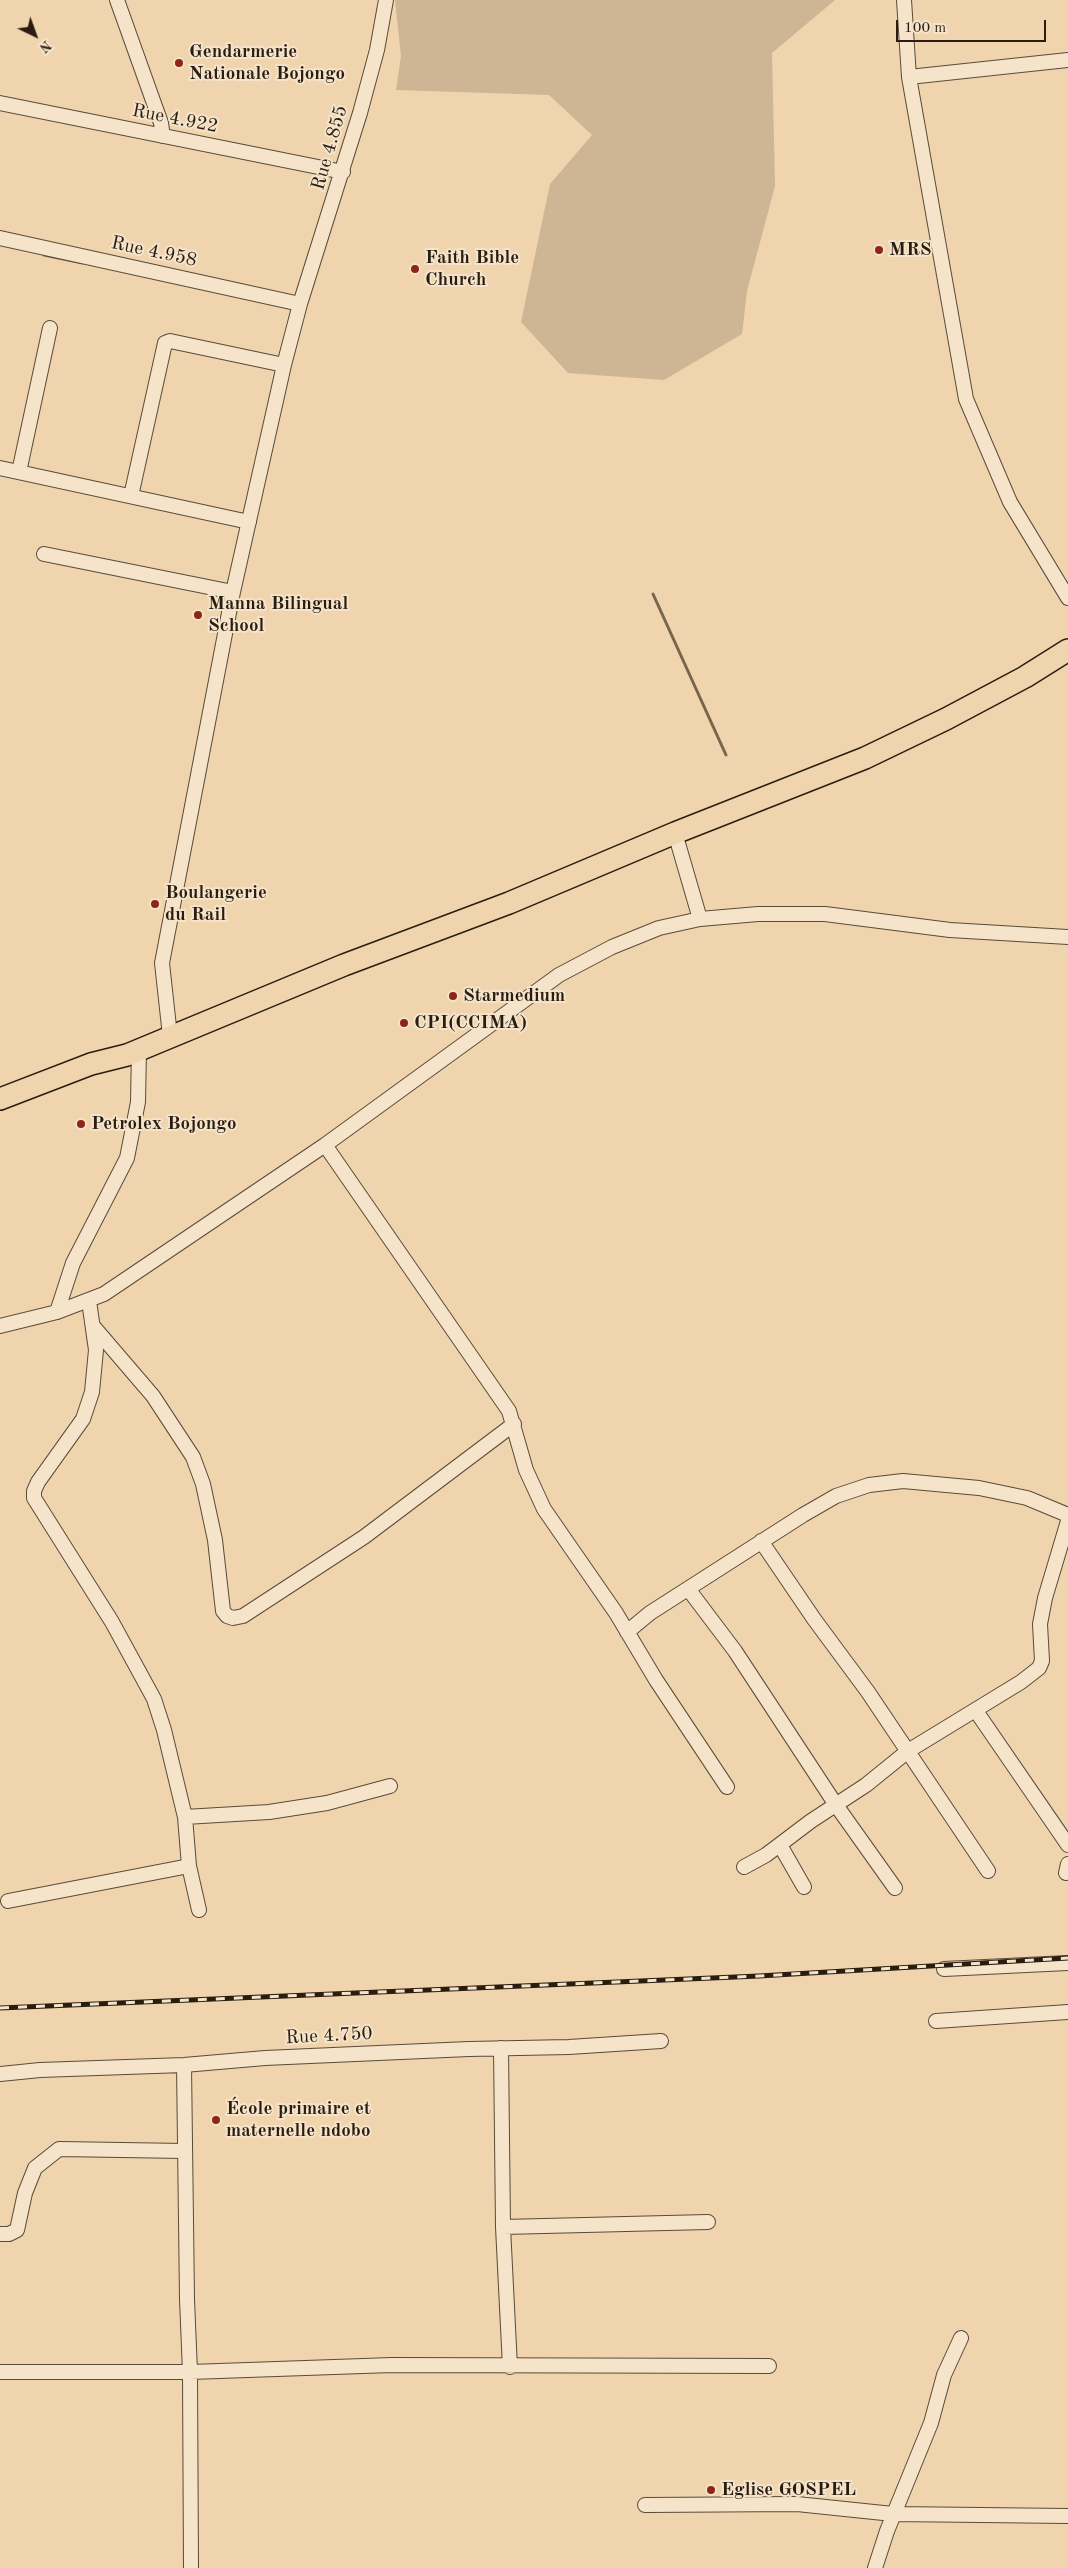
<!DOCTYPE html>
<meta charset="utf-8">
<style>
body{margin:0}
#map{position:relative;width:1068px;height:2568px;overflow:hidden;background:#f0d4ae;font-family:"Old Standard TT",serif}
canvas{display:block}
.north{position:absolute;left:10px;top:10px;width:50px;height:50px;-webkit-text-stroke:4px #f5e3ca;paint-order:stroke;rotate:138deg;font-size:14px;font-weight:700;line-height:20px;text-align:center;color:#281d10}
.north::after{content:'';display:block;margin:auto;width:18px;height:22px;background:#281d10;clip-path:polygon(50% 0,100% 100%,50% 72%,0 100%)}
.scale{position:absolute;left:896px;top:20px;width:150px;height:22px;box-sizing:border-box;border:2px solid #281d10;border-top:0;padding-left:6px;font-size:15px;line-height:18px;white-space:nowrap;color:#281d10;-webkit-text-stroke:4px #f5e3ca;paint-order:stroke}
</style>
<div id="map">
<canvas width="1068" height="2568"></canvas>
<div class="north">N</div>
<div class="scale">100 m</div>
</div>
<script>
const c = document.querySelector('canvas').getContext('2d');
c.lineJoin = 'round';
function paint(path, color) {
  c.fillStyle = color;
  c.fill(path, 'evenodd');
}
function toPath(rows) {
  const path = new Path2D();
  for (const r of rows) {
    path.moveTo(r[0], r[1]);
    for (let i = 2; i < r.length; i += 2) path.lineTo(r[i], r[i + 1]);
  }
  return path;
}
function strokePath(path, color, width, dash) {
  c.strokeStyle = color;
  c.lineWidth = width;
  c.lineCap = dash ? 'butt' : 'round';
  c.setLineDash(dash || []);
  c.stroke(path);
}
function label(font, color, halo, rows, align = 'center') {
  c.font = font + ' "Old Standard TT",serif';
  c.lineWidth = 4;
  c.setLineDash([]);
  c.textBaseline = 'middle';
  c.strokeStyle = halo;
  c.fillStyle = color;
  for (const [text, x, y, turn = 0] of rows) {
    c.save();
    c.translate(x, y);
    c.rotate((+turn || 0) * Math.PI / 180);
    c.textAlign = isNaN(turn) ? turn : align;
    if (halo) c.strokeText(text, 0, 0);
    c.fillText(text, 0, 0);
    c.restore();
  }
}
const green = toPath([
 [395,0,835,0,772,53,775,186,747,291,742,334,664,380,568,373,521,322,550,184,592,135,549,95,396,90,401,56]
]);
const stream = toPath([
 [44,255,83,263],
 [653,594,726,755]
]);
const minor = toPath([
 [117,0,161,123,163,136],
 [904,0,909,77,966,399,1010,502,1068,598],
 [909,77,1068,60],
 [0,103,343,172],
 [0,238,300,304],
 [0,468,249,522],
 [19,472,50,328],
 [131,496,165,343,170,341,284,365],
 [44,554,233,592],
 [675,833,700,919],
 [170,1036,162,963,233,592,284,365,300,304,360,113,377,50,386,0],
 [325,1145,509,1411,526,1470,544,1509,616,1613,656,1680,727,1787],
 [89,1301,96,1350,92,1392,83,1419,38,1482,34,1491,34,1498,112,1622,154,1699,164,1730,185,1817,189,1866,199,1910],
 [57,1312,73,1263,127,1158,138,1102,139,1049],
 [0,1326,57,1312,104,1294,325,1145,559,975,612,947,659,928,700,919,758,914,825,914,950,930,1068,937],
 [93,1326,153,1396,193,1457,203,1484,215,1540,223,1611,227,1616,233,1618,243,1616,364,1537,514,1424],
 [761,1541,814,1619,868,1692,988,1871],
 [689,1590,735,1651,836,1805,895,1888],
 [627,1632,650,1613,803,1515,836,1496,869,1485,903,1481,979,1488,1027,1498,1068,1515],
 [976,1711,1068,1845],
 [185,1817,269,1812,327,1803,390,1786],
 [780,1845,804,1887],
 [744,1867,766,1855,811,1821,866,1785,908,1751,1021,1682,1039,1668,1042,1661,1040,1624,1045,1598,1068,1521],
 [1066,1873,1068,1864],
 [8,1901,189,1866],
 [944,1969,1068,1963],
 [936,2021,1068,2012],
 [501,2048,503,2227],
 [184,2065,187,2299,190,2372,191,2568],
 [0,2074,40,2070,184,2065,265,2058,469,2049,569,2047,661,2041],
 [0,2234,9,2234,17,2230,25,2193,35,2168,59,2149,185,2151],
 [510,2367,503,2227,708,2222],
 [0,2372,190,2372,392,2365,769,2366],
 [645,2505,797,2504,893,2514,1068,2516],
 [875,2568,887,2531,931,2423,944,2375,961,2338]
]);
const highway = toPath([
 [0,1099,91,1064,127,1055,344,965,509,903,675,833,865,758,946,719,1025,677,1068,650]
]);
const rail = toPath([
 [0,2008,759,1976,1068,1958]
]);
const markers = [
 [179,63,5,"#8f2418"],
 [879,250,5,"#8f2418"],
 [415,269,5,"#8f2418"],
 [198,615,5,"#8f2418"],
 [155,904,5,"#8f2418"],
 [453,996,5,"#8f2418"],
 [404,1023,5,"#8f2418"],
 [81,1124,5,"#8f2418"],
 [216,2120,5,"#8f2418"],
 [711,2490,5,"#8f2418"]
];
const poiNames = [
 ["Gendarmerie",189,52],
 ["Nationale Bojongo",189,74],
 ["MRS",889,250],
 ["Faith Bible",425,258],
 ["Church",425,280],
 ["Manna Bilingual",208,604],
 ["School",208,626],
 ["Boulangerie",165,893],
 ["du Rail",165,915],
 ["Starmedium",463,996],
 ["CPI(CCIMA)",414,1023],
 ["Petrolex Bojongo",91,1124],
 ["École primaire et",226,2109],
 ["maternelle ndobo",226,2131],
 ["Eglise GOSPEL",721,2490]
];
const streetNames = [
 ["Rue 4.922",175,119,11],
 ["Rue 4.855",330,148,-74],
 ["Rue 4.958",154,252,12],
 ["Rue 4.750",329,2036,-3]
];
paint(green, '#ceb593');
strokePath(stream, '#77664e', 3);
strokePath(minor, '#5a4b38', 16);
strokePath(highway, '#281d10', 24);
strokePath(minor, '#f5e3ca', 14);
strokePath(highway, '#f0d4ae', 21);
strokePath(rail, '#281d10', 5);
strokePath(rail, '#f5e3ca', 3, [9]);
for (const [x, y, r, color] of markers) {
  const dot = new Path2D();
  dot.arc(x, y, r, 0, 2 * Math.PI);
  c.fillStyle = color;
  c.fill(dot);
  strokePath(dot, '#f5e3ca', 2);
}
label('bold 19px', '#281d10', '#f5e3ca', poiNames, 'left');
label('19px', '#281d10', '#f5e3ca', streetNames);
</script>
